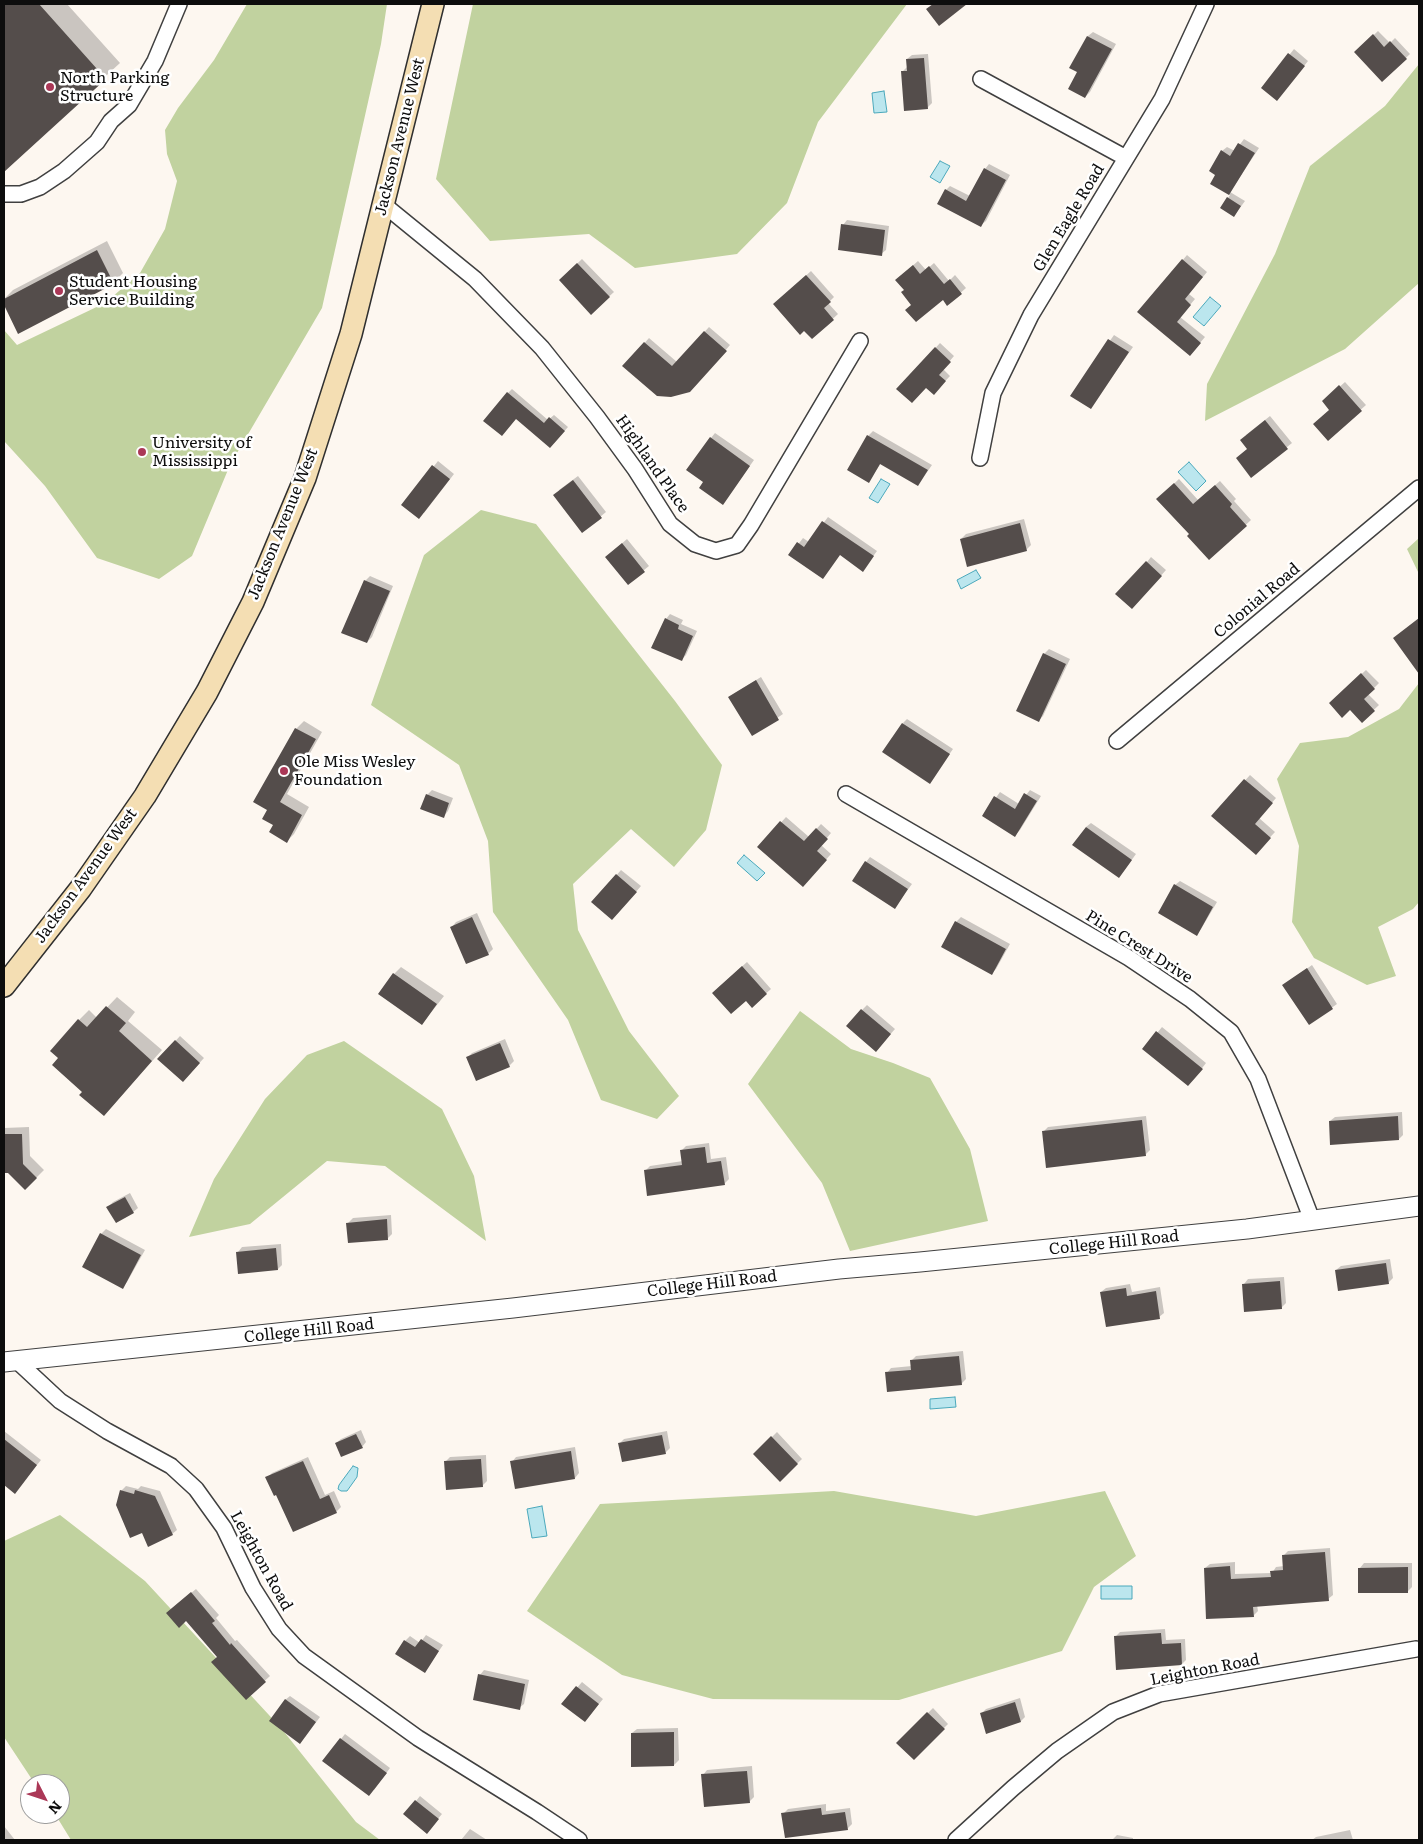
<!DOCTYPE html>
<style>
body{margin:0}
#map{position:relative;width:1423px;height:1844px;overflow:hidden;background:#fdf7f0;font-family:Literata,serif}
canvas{display:block}
.frame{position:absolute;inset:0;border:5px solid #0d0d0d;pointer-events:none}
.north{position:absolute;left:20px;top:1774px;width:50px;height:50px;box-sizing:border-box;background:#fff;border:1px solid #9e9e9e;border-radius:50%;rotate:131deg;font-size:14px;font-weight:700;line-height:20px;text-align:center;color:#0d0d0d}
.north::after{content:'';display:block;margin:auto;width:18px;height:22px;background:#ab3857;clip-path:polygon(50% 0,100% 100%,50% 72%,0 100%)}
</style>
<div id="map">
<canvas width="1423" height="1844"></canvas>
<div class="frame"></div>
<div class="north">N</div>
</div>
<script>
const c = document.querySelector('canvas').getContext('2d');
c.lineJoin = 'round';
function paint(path, color) {
  c.fillStyle = color;
  c.fill(path, 'evenodd');
}
function toPath(rows) {
  const path = new Path2D();
  for (const r of rows) {
    path.moveTo(r[0], r[1]);
    for (let i = 2; i < r.length; i += 2) path.lineTo(r[i], r[i + 1]);
  }
  return path;
}
function strokePath(path, color, width, dash) {
  c.strokeStyle = color;
  c.lineWidth = width;
  c.lineCap = dash ? 'butt' : 'round';
  c.setLineDash(dash || []);
  c.stroke(path);
}
function label(font, color, halo, rows, align = 'center') {
  c.font = font + ' Literata,serif';
  c.lineWidth = 5;
  c.setLineDash([]);
  c.textBaseline = 'middle';
  c.strokeStyle = halo;
  c.fillStyle = color;
  for (const [text, x, y, turn = 0] of rows) {
    c.save();
    c.translate(x, y);
    c.rotate((+turn || 0) * Math.PI / 180);
    c.textAlign = isNaN(turn) ? turn : align;
    if (halo) c.strokeText(text, 0, 0);
    c.fillText(text, 0, 0);
    c.restore();
  }
}
const forest = toPath([
 [247,4,387,4,381,44,322,308,230,465,192,556,159,579,97,558,45,486,4,441,4,330,17,345,105,303,140,273,165,229,177,181,167,154,165,130,178,108,214,60],
 [473,4,907,4,818,122,787,203,737,254,635,268,589,234,490,241,436,179],
 [1419,64,1419,283,1345,349,1205,421,1207,384,1275,254,1310,166,1385,106],
 [481,510,536,524,675,701,722,765,706,830,674,867,631,829,573,884,578,930,629,1031,679,1096,657,1119,601,1100,568,1020,493,912,488,841,459,765,371,705,424,555],
 [1419,538,1419,574,1407,549],
 [1419,683,1419,902,1413,909,1378,927,1396,976,1367,985,1314,958,1292,922,1299,846,1277,779,1300,743,1348,737,1399,709],
 [800,1011,851,1049,893,1063,930,1078,970,1149,988,1221,850,1251,822,1183,748,1084],
 [344,1041,442,1109,474,1176,486,1241,385,1166,327,1161,250,1224,189,1237,214,1179,265,1099,307,1055],
 [834,1491,976,1516,1105,1491,1136,1556,1094,1587,1062,1651,899,1700,713,1699,622,1675,527,1611,600,1504],
 [60,1515,145,1581,281,1728,356,1822,380,1840,71,1840,55,1814,60,1814,60,1784,35,1784,4,1737,4,1541]
]);
const water = toPath([
 [884,91,887,112,874,113,872,93,884,91],
 [940,161,950,166,940,183,930,177,940,161],
 [1210,297,1221,306,1204,326,1193,317,1210,297],
 [1189,462,1206,481,1196,491,1178,472,1189,462],
 [881,479,890,484,878,503,869,498,881,479],
 [976,570,981,578,961,589,957,580,976,570],
 [744,855,765,873,757,881,737,863,744,855],
 [955,1397,956,1407,930,1409,930,1399,955,1397],
 [353,1466,358,1468,357,1477,347,1491,341,1491,338,1489,339,1485,353,1466],
 [542,1506,547,1536,532,1538,527,1509,542,1506],
 [1101,1586,1132,1586,1132,1599,1101,1599,1101,1586]
]);
const shadow = toPath([
 [4,4,67,4,120,63,4,170],
 [1378,31,1390,43,1395,38,1410,54,1383,80,1356,52],
 [1093,32,1116,44,1090,92,1085,97,1078,72,1071,68,1088,36],
 [1294,49,1308,61,1282,94,1263,88],
 [928,54,932,103,927,108,902,72,908,66,907,59,912,55],
 [1244,139,1259,148,1230,192,1245,201,1234,216,1228,198,1230,195,1212,183,1217,174,1222,151,1227,147,1235,151],
 [989,164,1010,175,986,221,981,225,946,190,950,186,970,196,985,169],
 [847,220,889,226,886,250,881,254,843,225],
 [107,241,123,273,113,283,19,332,4,303,4,299,13,290],
 [1187,255,1207,272,1189,294,1195,299,1180,317,1205,337,1194,350,1139,312],
 [582,259,614,292,591,313,560,280],
 [918,261,926,270,934,263,949,281,955,275,966,288,948,304,943,298,913,304,905,290,902,275],
 [811,271,834,297,828,303,838,314,812,338,779,300],
 [709,327,730,345,695,386,624,366,649,338,677,362],
 [1114,335,1133,347,1090,408,1072,395],
 [940,343,954,356,943,369,950,376,934,393,926,386,898,389],
 [1345,382,1366,405,1328,439,1330,409,1328,397],
 [512,389,548,420,554,415,568,427,554,443,517,418,508,393],
 [1270,416,1292,443,1251,476,1246,435],
 [873,431,932,465,918,485,881,463,869,481,848,469,868,436],
 [715,433,754,460,727,498,705,482,711,438],
 [438,461,454,474,424,513,403,505],
 [578,476,606,512,583,531,559,490],
 [1179,479,1198,500,1220,481,1236,499,1234,501,1251,520,1209,559,1190,534,1158,499],
 [828,517,877,551,863,570,840,554,823,577,790,555,803,538,809,542],
 [1024,519,1031,545,1026,550,961,539,966,534],
 [627,539,649,566,628,583,612,552],
 [1151,557,1166,570,1137,603,1147,562],
 [370,576,393,586,372,637,367,642,365,581],
 [670,614,683,620,681,624,697,631,686,655,681,660,666,619],
 [1049,649,1070,659,1043,716,1039,720,1044,654],
 [1366,670,1379,683,1368,694,1379,705,1362,721,1350,709,1330,703],
 [761,677,783,714,752,735,730,697,735,693],
 [907,719,953,749,930,782,903,723],
 [304,721,322,732,287,794,309,807,294,834,287,841,275,824,269,810,255,802,296,729],
 [1250,775,1276,798,1259,818,1275,832,1260,848,1213,816],
 [432,790,453,798,448,811,444,816,427,795],
 [1030,790,1041,796,1020,830,1015,835,983,816,1000,792,1019,804],
 [786,817,809,837,821,824,831,833,821,845,831,854,807,881,759,847],
 [1091,823,1136,854,1123,872,1086,827],
 [870,857,912,884,895,907,866,862],
 [621,870,641,886,617,914,593,902],
 [1180,881,1217,902,1201,929,1197,934,1175,885],
 [477,913,493,949,488,954,452,927,456,922],
 [961,917,1010,944,996,969,992,973,943,946,956,922],
 [747,962,771,989,752,1006,746,999,718,988],
 [1312,965,1337,1004,1309,1024,1284,985],
 [401,967,444,996,422,1024,394,974],
 [117,997,135,1012,128,1021,162,1050,113,1105,84,1091,60,1058,79,1020,89,1010,97,1018],
 [867,1005,895,1029,881,1045,862,1010],
 [1162,1027,1206,1063,1193,1080,1144,1049],
 [180,1036,204,1058,183,1081,159,1059],
 [505,1039,514,1061,509,1066,467,1058,472,1053],
 [1402,1112,1403,1135,1399,1139,1330,1121,1335,1117],
 [1146,1116,1150,1150,1145,1155,1043,1132,1048,1127],
 [29,1127,30,1156,44,1170,25,1189,9,1172,4,1172,4,1128],
 [709,1143,711,1159,726,1157,729,1179,724,1184,645,1171,650,1166,683,1161,681,1151,686,1146],
 [130,1193,138,1208,133,1212,108,1207,113,1202],
 [391,1215,392,1234,387,1239,348,1223,353,1218],
 [106,1229,145,1250,127,1282,123,1287,101,1234],
 [281,1244,282,1265,278,1269,238,1252,242,1247],
 [1390,1259,1393,1278,1388,1283,1336,1270,1341,1266],
 [1284,1277,1286,1303,1281,1308,1244,1284,1248,1279],
 [1130,1284,1132,1292,1160,1287,1164,1313,1159,1317,1101,1292,1106,1288],
 [963,1351,966,1379,961,1384,887,1373,891,1368,912,1366,911,1361,916,1356],
 [361,1430,366,1442,362,1447,336,1443,341,1439],
 [4,1431,41,1460,15,1492,4,1483],
 [667,1431,670,1448,665,1453,620,1443,624,1439],
 [777,1432,802,1459,780,1480,755,1454],
 [575,1447,579,1473,575,1478,512,1462,516,1457],
 [486,1455,487,1481,482,1486,445,1462,450,1457],
 [308,1457,325,1495,334,1491,341,1507,336,1512,277,1493,267,1478,272,1473],
 [126,1486,138,1489,141,1486,160,1491,177,1530,172,1534,121,1491],
 [1330,1548,1333,1595,1328,1599,1257,1605,1258,1611,1253,1616,1205,1568,1210,1564,1235,1562,1235,1574,1272,1573,1276,1567,1284,1566,1283,1556,1288,1551],
 [1364,1563,1412,1563,1412,1587,1407,1592,1360,1568],
 [196,1589,219,1615,216,1618,235,1641,237,1640,270,1676,246,1698,218,1657,186,1619,172,1609],
 [1165,1629,1166,1640,1185,1639,1186,1660,1182,1664,1115,1637,1120,1632],
 [426,1635,443,1645,425,1671,405,1641,410,1636,420,1643],
 [484,1670,529,1680,524,1704,519,1708,480,1675],
 [582,1682,603,1699,589,1716,563,1704],
 [290,1696,320,1717,305,1737,285,1700],
 [1020,1698,1025,1717,1021,1721,981,1714,986,1709],
 [933,1708,948,1724,914,1758,898,1743],
 [678,1728,679,1760,674,1765,632,1733,637,1729],
 [345,1734,390,1768,374,1790,341,1739],
 [752,1766,754,1797,749,1802,703,1775,707,1770],
 [420,1796,442,1814,431,1827,416,1801],
 [826,1804,826,1811,850,1808,852,1824,847,1829,783,1814,788,1809],
 [4,1826,15,1840,4,1840],
 [470,1829,487,1840,461,1840],
 [1350,1830,1353,1840,1312,1840,1316,1837],
 [1117,1835,1133,1838,1133,1840,1112,1840]
]);
const building = toPath([
 [4,4,39,4,106,79,4,172],
 [933,4,967,4,939,26,926,9],
 [1373,34,1384,47,1390,41,1407,59,1382,82,1354,52],
 [1087,36,1112,49,1085,98,1068,89,1077,72,1069,68],
 [1288,53,1305,66,1277,101,1261,88],
 [924,58,928,109,904,111,901,71,907,71,906,59],
 [1238,143,1255,153,1229,195,1210,184,1215,175,1209,171,1221,150,1230,156],
 [984,168,1006,180,981,227,937,204,945,189,966,201],
 [1227,197,1241,206,1234,217,1220,208],
 [841,224,885,230,882,256,838,250],
 [97,250,114,284,18,334,4,305,4,299],
 [1182,259,1203,277,1185,299,1191,305,1177,322,1201,343,1190,356,1137,312],
 [577,263,610,297,591,315,559,280],
 [913,265,920,274,929,266,944,284,950,279,962,294,947,306,943,300,916,322,905,310,911,305,901,292,904,290,895,280],
 [806,275,831,302,824,308,834,320,812,339,804,331,800,335,773,304],
 [704,331,727,351,690,392,671,397,657,396,622,366,644,342,672,366],
 [1108,339,1129,352,1091,409,1070,396],
 [935,347,951,362,939,375,946,381,934,395,926,388,912,403,896,389],
 [1339,385,1362,411,1328,441,1313,424,1329,410,1322,401],
 [507,392,544,423,549,417,565,431,550,448,516,419,502,436,483,421],
 [1265,420,1288,449,1251,478,1236,458,1247,449,1240,440],
 [867,435,928,470,918,486,880,464,869,483,847,470],
 [710,437,750,466,723,505,699,488,703,482,686,470],
 [432,465,450,479,419,519,401,505],
 [573,480,602,518,582,533,553,495],
 [1174,483,1193,504,1215,485,1232,504,1230,507,1247,526,1209,560,1187,536,1189,534,1156,499],
 [822,521,874,556,863,572,840,555,823,579,788,555,797,542,804,547],
 [1020,523,1027,551,967,567,960,539],
 [622,543,645,572,628,585,605,557],
 [1146,561,1162,576,1132,609,1115,594],
 [364,580,390,591,367,643,341,633],
 [665,618,679,625,678,629,693,636,682,661,651,648],
 [1419,618,1419,674,1393,638],
 [1043,653,1066,664,1039,722,1016,711],
 [1361,673,1375,689,1364,699,1375,711,1362,723,1350,710,1342,718,1329,703],
 [756,680,779,720,752,736,728,697],
 [902,723,950,754,930,784,882,752],
 [295,728,316,739,280,802,302,815,287,843,269,832,273,825,262,819,267,810,253,802],
 [1244,779,1273,803,1255,824,1271,838,1256,855,1211,816],
 [1024,793,1037,801,1015,837,982,816,994,796,1015,809],
 [426,794,449,803,444,818,420,809],
 [780,821,804,841,816,828,828,839,817,851,827,860,803,887,757,847],
 [1086,827,1132,860,1119,878,1072,845],
 [865,861,908,889,895,909,852,881],
 [616,874,637,892,612,920,591,902],
 [1174,884,1213,907,1197,936,1158,913],
 [472,917,489,955,466,964,450,927],
 [955,921,1006,949,992,975,941,947],
 [742,966,767,994,752,1008,746,1001,731,1014,712,993],
 [1307,968,1333,1009,1309,1025,1282,985],
 [393,973,437,1004,422,1025,378,994],
 [106,1006,126,1023,119,1031,152,1061,104,1116,79,1095,82,1092,52,1065,58,1058,50,1051,78,1019,87,1027],
 [861,1009,891,1034,876,1052,846,1026],
 [1156,1031,1203,1069,1188,1086,1142,1049],
 [175,1040,200,1063,183,1082,157,1059],
 [500,1043,510,1067,476,1081,466,1057],
 [1398,1116,1399,1140,1330,1145,1329,1121],
 [1142,1120,1146,1156,1046,1168,1042,1131],
 [4,1134,22,1134,23,1164,37,1178,25,1190,8,1173,4,1173],
 [705,1147,707,1163,721,1161,725,1185,647,1196,644,1170,682,1165,680,1150],
 [125,1197,134,1213,116,1223,106,1207],
 [387,1219,388,1240,348,1243,346,1223],
 [100,1233,141,1255,123,1289,82,1267],
 [276,1248,278,1270,238,1274,236,1252],
 [1386,1263,1389,1284,1338,1291,1335,1270],
 [1280,1281,1282,1309,1244,1312,1242,1284],
 [1126,1288,1127,1296,1156,1291,1160,1319,1106,1327,1100,1292],
 [959,1356,962,1385,887,1392,885,1372,911,1370,910,1360],
 [356,1434,363,1448,341,1457,335,1443],
 [662,1435,666,1454,622,1462,618,1443],
 [771,1436,798,1464,780,1482,753,1454],
 [4,1439,37,1465,15,1494,4,1485],
 [571,1451,575,1479,515,1489,510,1461],
 [481,1459,483,1487,446,1490,444,1461],
 [303,1461,320,1499,329,1495,337,1513,293,1532,276,1495,274,1496,265,1477],
 [120,1490,134,1494,135,1490,155,1496,173,1535,148,1547,142,1533,130,1538,116,1505],
 [1325,1552,1329,1601,1253,1607,1254,1617,1206,1619,1204,1568,1230,1566,1231,1579,1271,1577,1270,1571,1283,1570,1282,1555],
 [1408,1567,1408,1593,1358,1593,1358,1568],
 [191,1592,215,1621,212,1623,230,1645,231,1643,266,1682,246,1700,211,1662,217,1657,186,1621,179,1628,166,1613],
 [1161,1633,1162,1644,1181,1643,1182,1665,1116,1670,1114,1636],
 [421,1639,439,1651,425,1673,395,1654,404,1640,415,1647],
 [478,1674,525,1684,520,1710,473,1700],
 [576,1686,599,1704,585,1722,561,1704],
 [285,1699,316,1722,300,1744,269,1721],
 [1015,1702,1021,1722,986,1734,980,1713],
 [927,1712,945,1729,914,1760,896,1743],
 [674,1732,674,1766,631,1767,631,1733],
 [340,1738,387,1773,369,1796,322,1761],
 [747,1771,750,1803,704,1807,701,1774],
 [415,1800,439,1819,427,1834,403,1814],
 [821,1808,822,1815,845,1812,848,1830,785,1838,781,1813]
]);
const minor = toPath([
 [981,79,1126,158],
 [4,194,21,194,40,187,64,171,97,142,111,121,129,105,155,61,179,4],
 [383,204,475,279,542,348,597,417,635,469,670,524,695,544,716,551,737,545,751,525,860,341],
 [980,458,993,393,1031,315,1162,99,1206,4],
 [1117,741,1419,488],
 [846,794,1129,958,1190,999,1231,1032,1258,1079,1312,1220],
 [17,1361,60,1401,107,1431,171,1466,196,1489,224,1528,253,1588,279,1629,304,1656,418,1738,537,1812,579,1840],
 [956,1840,1013,1788,1057,1751,1113,1712,1159,1694,1416,1649]
]);
const tertiary = toPath([
 [4,1362,513,1308,839,1269,920,1262,1247,1229,1419,1206]
]);
const secondary = toPath([
 [4,986,81,888,145,796,207,692,253,602,305,478,351,334,433,4]
]);
const markers = [
 [50,87,5,"#ab3857"],
 [59,291,5,"#ab3857"],
 [142,452,5,"#ab3857"],
 [284,771,5,"#ab3857"]
];
const poiNames = [
 ["North Parking",60,78],
 ["Structure",60,96],
 ["Student Housing",69,282],
 ["Service Building",69,300],
 ["University of",152,443],
 ["Mississippi",152,461],
 ["Ole Miss Wesley",294,762],
 ["Foundation",294,780]
];
const streetNames = [
 ["Jackson Avenue West",400,137,-76],
 ["Glen Eagle Road",1069,218,-59],
 ["Highland Place",652,464,55],
 ["Jackson Avenue West",283,524,-68],
 ["Colonial Road",1257,601,-40],
 ["Jackson Avenue West",86,876,-54],
 ["Pine Crest Drive",1139,947,32],
 ["College Hill Road",1114,1243,-6],
 ["College Hill Road",712,1284,-7],
 ["College Hill Road",309,1331,-6],
 ["Leighton Road",261,1561,61],
 ["Leighton Road",1205,1670,-11]
];
paint(forest, '#c1d29f');
paint(water, '#bbe6ee');
strokePath(water, '#4ba8bb', 1);
paint(shadow, '#0003');
paint(building, '#544d4b');
strokePath(minor, '#404040', 18);
strokePath(tertiary, '#404040', 21);
strokePath(secondary, '#2f2f2f', 24);
strokePath(minor, '#fff', 15);
strokePath(tertiary, '#fff', 19);
strokePath(secondary, '#f4deb3', 21);
for (const [x, y, r, color] of markers) {
  const dot = new Path2D();
  dot.arc(x, y, r, 0, 2 * Math.PI);
  c.fillStyle = color;
  c.fill(dot);
  strokePath(dot, '#fff', 2);
}
label('16px', '#0d0d0d', '#fff', poiNames, 'left');
label('16px', '#0d0d0d', '#fff', streetNames);
</script>
